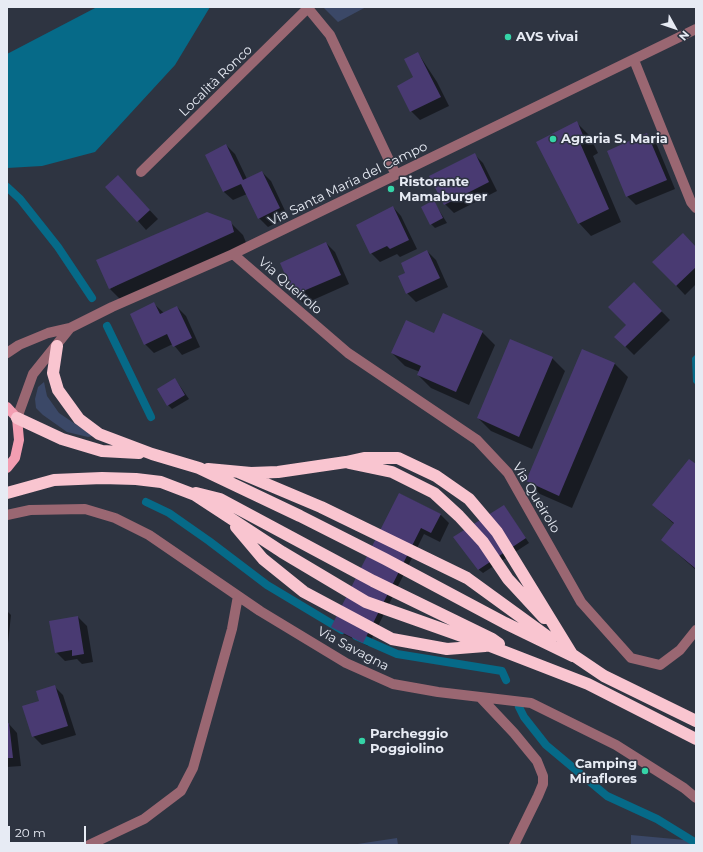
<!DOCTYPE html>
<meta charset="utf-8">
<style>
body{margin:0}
#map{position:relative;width:703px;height:852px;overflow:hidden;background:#2e3441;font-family:Montserrat,sans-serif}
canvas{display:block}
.frame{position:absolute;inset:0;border:8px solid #e7ebf4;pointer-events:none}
.north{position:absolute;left:655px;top:8px;width:40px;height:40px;-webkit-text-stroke:3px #2e3441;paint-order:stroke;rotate:130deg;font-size:11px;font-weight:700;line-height:16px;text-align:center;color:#e7ebf4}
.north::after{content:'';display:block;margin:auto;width:14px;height:18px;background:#e7ebf4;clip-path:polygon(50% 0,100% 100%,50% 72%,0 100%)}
.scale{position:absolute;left:8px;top:826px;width:78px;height:18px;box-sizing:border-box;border:2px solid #e7ebf4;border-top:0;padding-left:5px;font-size:12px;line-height:14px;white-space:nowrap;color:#e7ebf4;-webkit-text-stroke:3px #2e3441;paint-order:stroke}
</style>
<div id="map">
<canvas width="703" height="852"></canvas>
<div class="frame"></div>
<div class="north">N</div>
<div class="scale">20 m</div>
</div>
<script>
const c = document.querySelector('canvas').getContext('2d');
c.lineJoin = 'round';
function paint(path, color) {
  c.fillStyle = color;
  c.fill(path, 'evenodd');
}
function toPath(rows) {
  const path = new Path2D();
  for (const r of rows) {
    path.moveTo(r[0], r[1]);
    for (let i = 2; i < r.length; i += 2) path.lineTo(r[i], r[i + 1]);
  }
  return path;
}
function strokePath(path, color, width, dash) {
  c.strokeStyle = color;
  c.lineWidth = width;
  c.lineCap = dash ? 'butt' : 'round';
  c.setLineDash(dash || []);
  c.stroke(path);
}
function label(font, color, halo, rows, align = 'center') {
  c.font = font + ' Montserrat,sans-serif';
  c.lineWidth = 3;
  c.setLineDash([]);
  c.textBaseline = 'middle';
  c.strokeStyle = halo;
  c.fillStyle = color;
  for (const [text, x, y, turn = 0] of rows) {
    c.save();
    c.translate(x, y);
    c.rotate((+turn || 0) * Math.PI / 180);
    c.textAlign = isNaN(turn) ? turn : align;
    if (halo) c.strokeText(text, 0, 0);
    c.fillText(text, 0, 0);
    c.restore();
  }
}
const green = toPath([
 [323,7,366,7,338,22],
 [44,382,47,396,59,413,93,436,88,437,67,432,43,415,36,408,35,399,38,387],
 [631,835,696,841,696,845,631,845],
 [397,838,398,845,351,845]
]);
const water = toPath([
 [97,7,210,7,175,65,95,152,42,166,7,168,7,54],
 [696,354,696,385,693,382,692,358]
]);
const shadow = toPath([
 [418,53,437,82,449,106,420,120,411,111],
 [577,123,589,135,598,153,593,156,621,222,591,236,579,223],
 [647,135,656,143,675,189,636,205,627,196],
 [226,145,235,154,247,179,262,172,271,181,288,217,268,227,259,218,247,194,233,200,224,192,207,155],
 [475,155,483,163,497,191,454,213,445,204],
 [126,185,158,219,146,230,138,221],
 [434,202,447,223,435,228,431,224],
 [393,207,401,216,417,249,400,257,397,254,380,262,371,253],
 [230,222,243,235,247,245,122,301,110,289],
 [326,243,335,252,349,284,304,304,295,295,281,264],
 [696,248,696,284,685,295,654,262],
 [427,251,436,260,448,287,416,302,407,293,399,276,407,273],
 [634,283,670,320,634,355,616,337,627,325],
 [154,304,164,313,177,307,186,316,200,347,182,355,173,344,154,353,145,344],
 [482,332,495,345,469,405,431,388,418,375,420,372,405,366,392,353,435,335],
 [583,350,615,364,628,377,572,508,540,494,527,481],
 [552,358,565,371,532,449,491,431,478,418],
 [175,379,189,399,172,409,168,405],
 [689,460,696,465,696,570,662,540,674,524,653,505],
 [400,494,440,514,449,523,440,542,424,534,368,646,337,631,333,626],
 [504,506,529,543,483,573,478,569],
 [7,611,11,615,8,643,7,643],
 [78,617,87,626,93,662,82,664,77,659,65,661,56,652],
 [54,686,63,695,76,735,42,745,33,736,40,702],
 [9,724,17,733,21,766,7,767,7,725]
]);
const stream = toPath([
 [7,187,20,199,58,247,92,298],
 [107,326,151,417],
 [146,502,169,513,209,541,267,585,342,630],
 [356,636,397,654,502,671,506,680],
 [519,707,524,717,546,745,607,796,657,819,696,843]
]);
const building = toPath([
 [418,52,441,97,410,112,397,86,413,77,404,59],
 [577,121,585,140,580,143,609,209,578,224,536,142],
 [647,133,667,180,626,197,607,151],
 [226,144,243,180,262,171,280,208,258,219,241,184,223,192,205,155],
 [475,153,489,182,444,205,429,176],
 [118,175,150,210,137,222,105,187],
 [434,200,443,218,430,225,421,207],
 [393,206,409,240,390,249,387,246,370,254,356,225],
 [207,212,231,221,234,232,109,289,96,260],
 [683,233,696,247,696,267,676,286,652,262],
 [326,242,341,275,294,295,280,263],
 [427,250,440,278,406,294,398,276,405,273,401,263],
 [634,282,662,311,625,347,614,337,626,325,608,307],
 [154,302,160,314,177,306,192,338,173,347,167,334,144,345,130,314],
 [443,313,483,331,456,392,417,375,421,366,391,353,406,320,434,333],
 [510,339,553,357,519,437,477,418],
 [582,349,615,363,559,496,526,481],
 [175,378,185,395,167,406,157,389],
 [689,459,696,464,695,568,661,540,674,523,652,505],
 [399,493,441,514,431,533,421,528,363,643,331,627],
 [504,505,526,538,478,570,453,537],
 [78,616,84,654,72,656,72,650,55,653,49,621],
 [55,685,68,726,32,737,22,706,39,701,36,691],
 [9,723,13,758,7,758,7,724]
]);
const minor = toPath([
 [307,7,330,35,396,175],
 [634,60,691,202,696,208],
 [141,172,308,8],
 [233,254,348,353,477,440,508,473,581,602,631,658,660,665,680,650,696,630],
 [7,353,19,345,48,333,70,328,112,307,233,254,696,29],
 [17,418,33,374,70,328],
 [7,515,30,510,85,509,115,518,149,535,260,611,346,663,393,684,438,692,531,703,616,745,684,788,696,798],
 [480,697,514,733,537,761,543,776,543,784,538,796,514,845],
 [89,845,144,819,181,791,193,768,232,629,238,596]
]);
const major = toPath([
 [7,407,17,418,19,440,15,458,7,468]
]);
const highway = toPath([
 [57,346,53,373,58,390,79,419,99,434,152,454,199,468,300,516,385,559,505,623,573,656],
 [17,418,62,439,102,451,139,453],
 [349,463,392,472,434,493,459,516,483,542,508,579,544,618],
 [208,469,251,473,278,472,346,462,364,458,398,458,436,476,469,499,497,532,573,656],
 [238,472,321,507,467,578,551,639],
 [7,493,54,480,102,478,136,479,161,482,195,495,282,552,366,602,490,646,588,684,696,739],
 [196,493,220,499,373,581,492,639,499,644],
 [236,527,263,559,304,592,392,639,447,649,485,646],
 [567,651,604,676,696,721]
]);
const markers = [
 [508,37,4,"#35d4a7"],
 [553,139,4,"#35d4a7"],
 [391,189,4,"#35d4a7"],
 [362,741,4,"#35d4a7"],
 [645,771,4,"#35d4a7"]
];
const poiNames = [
 ["AVS vivai",516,37],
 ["Agraria S. Maria",561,139],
 ["Ristorante",399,182],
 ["Mamaburger",399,197],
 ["Parcheggio",370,734],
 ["Poggiolino",370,749],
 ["Camping",637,764,"right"],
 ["Miraflores",637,779,"right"]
];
const streetNames = [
 ["Località Ronco",216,81,-44],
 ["Via Santa Maria del Campo",348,184,-26],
 ["Via Queirolo",290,286,41],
 ["Via Queirolo",536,498,59],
 ["Via Savagna",353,649,28]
];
paint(green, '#3b4867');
paint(water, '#066a88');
paint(shadow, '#0007');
strokePath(stream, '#066a88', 8);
paint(building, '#493a72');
strokePath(minor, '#9a6772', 10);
strokePath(major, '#f39eb2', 10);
strokePath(highway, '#f9c5d0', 12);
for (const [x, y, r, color] of markers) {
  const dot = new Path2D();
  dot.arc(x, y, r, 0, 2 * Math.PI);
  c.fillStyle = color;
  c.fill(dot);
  strokePath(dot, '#2e3441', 1.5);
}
label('bold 13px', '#e7ebf4', '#2e3441', poiNames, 'left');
label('13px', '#e7ebf4', '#2e3441', streetNames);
</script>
